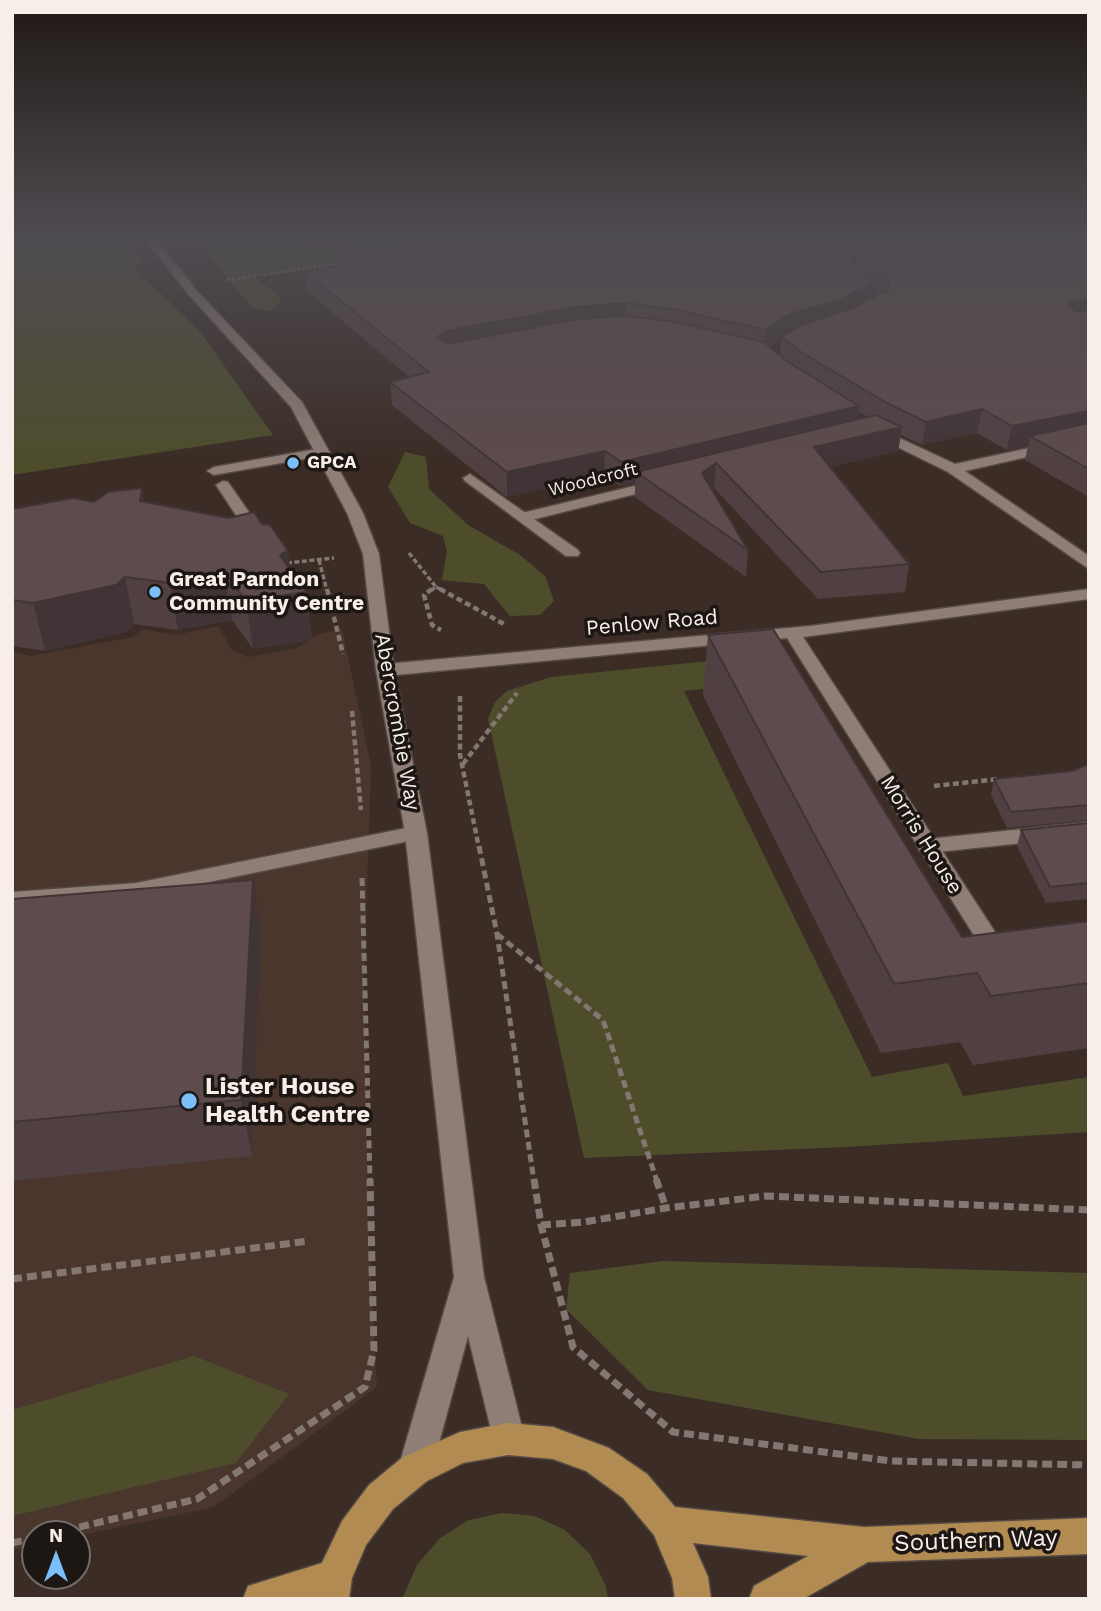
<!DOCTYPE html>
<style>
body{margin:0}
#map{position:relative;width:1101px;height:1611px;overflow:hidden;background:#3b2d26;font-family:"Work Sans",sans-serif}
canvas{display:block}
.frame{position:absolute;inset:0;border:14px solid #f7ede9;pointer-events:none}
.north{position:absolute;left:21px;top:1520px;width:70px;height:70px;box-sizing:border-box;background:#1d1714;border:2px solid #746d69;border-radius:50%;rotate:0deg;font-size:19px;font-weight:700;line-height:28px;text-align:center;color:#f7ede9}
.north::after{content:'';display:block;margin:auto;width:24px;height:32px;background:#7cbef9;clip-path:polygon(50% 0,100% 100%,50% 72%,0 100%)}
</style>
<div id="map">
<canvas width="1101" height="1611"></canvas>
<div class="frame"></div>
<div class="north">N</div>
</div>
<script>
const c = document.querySelector('canvas').getContext('2d');
c.lineJoin = 'round';
function paint(path, color) {
  c.fillStyle = color;
  c.fill(path, 'evenodd');
}
function toPath(rows) {
  const path = new Path2D();
  for (const r of rows) {
    path.moveTo(r[0], r[1]);
    for (let i = 2; i < r.length; i += 2) path.lineTo(r[i], r[i + 1]);
  }
  return path;
}
function strokePath(path, color, width, dash) {
  c.strokeStyle = color;
  c.lineWidth = width;
  c.lineCap = dash ? 'butt' : 'round';
  c.setLineDash(dash || []);
  c.stroke(path);
}
function label(font, color, halo, rows, align = 'center') {
  c.font = font + ' "Work Sans",sans-serif';
  c.lineWidth = 7;
  c.setLineDash([]);
  c.textBaseline = 'middle';
  c.strokeStyle = halo;
  c.fillStyle = color;
  for (const [text, x, y, turn = 0] of rows) {
    c.save();
    c.translate(x, y);
    c.rotate((+turn || 0) * Math.PI / 180);
    c.textAlign = isNaN(turn) ? turn : align;
    if (halo) c.strokeText(text, 0, 0);
    c.fillText(text, 0, 0);
    c.restore();
  }
}
const built = toPath([
 [218,626,233,651,249,657,297,648,318,634,342,629,371,766,364,978,368,1224,377,1387,214,1507,77,1536,77,1534,35,1534,35,1545,12,1550,12,651,31,656,133,637,143,629,176,635]
]);
const green = toPath([
 [12,238,129,238,143,259,134,267,201,333,273,435,12,475],
 [194,238,295,238,311,243,353,244,367,238,467,238,431,251,254,276,282,299,271,312,251,307],
 [405,452,426,457,429,489,468,525,520,555,545,576,554,601,540,615,510,616,484,584,442,580,447,552,443,536,410,523,388,487],
 [777,654,792,679,684,691,872,1077,948,1063,963,1096,1089,1077,1089,1132,846,1147,584,1158,488,719,495,702,507,691,551,677],
 [663,1261,1089,1273,1089,1440,919,1439,648,1390,566,1309,570,1273],
 [194,1356,289,1394,236,1463,12,1516,12,1410],
 [502,1513,535,1516,565,1530,590,1554,606,1586,608,1599,402,1599,417,1565,440,1538,469,1520]
]);
const pathFar4 = toPath([
 [226,280,339,264]
]);
const pathFar3 = toPath([
 [409,553,436,587,430,591],
 [319,560,327,591],
 [287,563,334,558],
 [436,587,444,591]
]);
const pathFar2 = toPath([
 [327,589,343,654],
 [432,589,424,595,432,625,441,630],
 [440,589,504,624],
 [460,696,460,755,479,848],
 [352,711,361,810],
 [463,764,517,693],
 [934,786,999,779]
]);
const pathFar1 = toPath([
 [479,846,497,934,534,1181],
 [362,878,370,1181],
 [497,934,603,1020,657,1181]
]);
const path = toPath([
 [534,1179,541,1225,573,1347,673,1432,891,1461,1089,1465],
 [656,1179,666,1208],
 [541,1225,584,1222,666,1208,766,1196,1089,1210],
 [12,1279,309,1241],
 [50,1534,197,1499,365,1387,374,1350,370,1179],
 [12,1543,35,1538]
]);
const service = toPath([
 [498,238,523,238,469,250,475,255,470,258,455,248,498,238],
 [322,448,329,452,327,455,214,475,207,471,214,467,322,448],
 [470,474,578,550,580,553,578,556,566,556,465,481,463,478,470,474],
 [223,481,228,482,267,538,265,541,253,541,251,538,216,485,223,481],
 [1089,822,1089,836,928,853,920,851,917,846,920,841,928,839,1089,822],
 [416,826,424,828,427,833,424,838,136,897,12,906,12,892,136,883,416,826]
]);
const minor = toPath([
 [874,426,955,464,1089,435,1089,443,965,471,1089,556,1089,569,948,472,869,433,869,427,874,426],
 [663,479,668,480,670,483,668,486,523,522,515,517,518,514,663,479],
 [1089,589,1089,599,803,637,1012,958,1008,964,1000,966,992,964,787,638,385,676,376,670,385,664,810,626,1089,589]
]);
const tertiary = toPath([
 [144,238,155,238,197,291,302,402,363,513,379,554,394,670,427,833,484,1277,525,1439,520,1450,508,1455,496,1450,468,1336,432,1469,427,1481,415,1485,403,1481,398,1469,454,1277,405,833,376,670,363,554,347,513,291,407,189,295,144,238]
]);
const primary = toPath([
 [508,1423,553,1427,609,1448,647,1474,675,1507,864,1527,1089,1518,1089,1554,868,1562,803,1599,749,1599,754,1586,808,1556,693,1543,708,1577,711,1599,675,1599,672,1578,654,1535,623,1498,586,1471,553,1459,508,1455,463,1463,427,1481,393,1509,366,1545,352,1578,349,1599,243,1599,248,1586,322,1563,342,1521,369,1485,403,1457,460,1432,508,1423]
]);
const wall = toPath([
 [475,238,1089,238,1089,497,1025,460,1028,446,1007,450,977,433,922,445,901,435,898,451,830,467,909,564,905,592,818,599,714,488,712,490,748,550,746,577,635,497,635,483,620,486,604,475,507,497,392,405,390,382,409,377,307,291,305,272,336,266,335,256,482,248,482,239,477,240],
 [858,255,856,266,848,257],
 [872,285,880,294,870,298],
 [781,340,780,355,770,347],
 [859,412,867,417,858,419],
 [144,501,291,570,306,592,312,640,253,649,232,620,178,630,134,624,126,632,45,651,12,646,12,509,94,502],
 [708,635,962,937,1089,921,1089,1048,973,1065,960,1042,881,1053,703,695],
 [1089,764,1089,820,1007,828,991,795,994,779,1072,771],
 [1089,823,1089,899,1046,903,1017,846,1021,830],
 [12,899,261,934,252,1156,12,1181]
]);
const shadedWall = toPath([
 [848,238,960,238,859,248,858,255,845,257],
 [873,283,870,303,782,337,781,340,764,351,766,330,788,315],
 [1089,299,1089,318,1068,306,1070,303],
 [626,303,626,323,447,352,437,337,446,331,577,307],
 [859,406,856,429,716,463,714,488,700,498,636,472,635,483,620,486,621,462],
 [982,409,977,433,922,445,926,422],
 [1089,411,1089,433,1030,436,1028,446,1007,450,1012,426],
 [902,427,898,451,811,471,814,447],
 [605,451,604,475,507,497,507,472],
 [142,488,150,532,140,501],
 [288,551,294,594,306,592,312,640,253,649,246,601,280,555],
 [225,573,232,620,178,630,170,583],
 [125,577,134,624,126,632,45,651,33,603],
 [253,880,261,934,252,1156,241,1100]
]);
const building = toPath([
 [461,238,464,238,490,253,496,251,496,246,486,238,822,238,840,248,873,283,842,299,788,315,766,330,672,309,626,303,577,307,446,331,437,337,447,344,578,319,627,316,671,321,764,342,788,362,859,406,621,462,605,451,507,472,390,382,429,372,305,272,341,265,335,256,461,238],
 [913,238,1089,238,1089,299,1070,303,1068,306,1077,312,1089,310,1089,411,1012,426,982,409,926,422,885,402,801,352,782,337,798,326,852,308,889,289,890,281,859,248,913,238],
 [876,415,902,427,814,447,909,564,821,572,716,463,702,473,748,550,636,472,876,415],
 [1089,423,1089,469,1030,436,1089,423],
 [142,488,140,501,229,518,254,512,262,524,270,525,288,551,280,555,306,592,246,601,225,573,170,583,125,577,116,585,33,603,12,600,12,509,73,498,94,502,108,492,142,488],
 [773,629,962,937,1089,921,1089,983,991,996,977,973,894,984,708,635,773,629],
 [1089,764,1089,805,1011,812,994,779,1072,771,1089,764],
 [1089,823,1089,883,1050,887,1021,830,1089,823],
 [253,880,241,1100,12,1122,12,899,253,880]
]);
const markers = [
 [293,463,7,"#7cbef9"],
 [155,592,7,"#7cbef9"],
 [189,1101,9,"#7cbef9"]
];
const farPoinames = [
 ["GPCA",307,463]
];
const farStreetnames = [
 ["Woodcroft",593,480,-14]
];
const poiNames = [
 ["Great Parndon",169,580],
 ["Community Centre",169,604]
];
const streetNames = [
 ["Penlow Road",652,623,-5],
 ["Abercrombie Way",397,722,80],
 ["Morris House",921,835,58]
];
const nearPoinames = [
 ["Lister House",205,1087],
 ["Health Centre",205,1115]
];
const nearStreetnames = [
 ["Southern Way",976,1541,-2]
];
paint(built, '#4b362d');
paint(green, '#4d4d2c');
strokePath(service, '#554943', 3);
strokePath(minor, '#554943', 3);
strokePath(tertiary, '#554943', 3);
strokePath(primary, '#554943', 3);
strokePath(pathFar4, '#847771', 2.5, [3.5, 2]);
strokePath(pathFar3, '#847771', 3.5, [5, 2.5]);
strokePath(pathFar2, '#847771', 4.5, [6, 3.5]);
strokePath(pathFar1, '#847771', 5, [8, 4.5]);
strokePath(path, '#847771', 7, [10, 5]);
paint(service, '#8f7e76');
paint(minor, '#8f7e76');
paint(tertiary, '#8f7e76');
paint(primary, '#b18b51');
paint(wall, '#504042');
paint(shadedWall, '#413436');
paint(building, '#5d4b4d');
strokePath(building, '#413436', 2);
const sky = c.createLinearGradient(0, 0, 0, 464);
sky.addColorStop(0, '#201915');
sky.addColorStop(0.51, '#4f4c52');
sky.addColorStop(1, '#4f4c5200');
c.fillStyle = sky;
c.fillRect(0, 0, 1101, 464);
for (const [x, y, r, color] of markers) {
  const dot = new Path2D();
  dot.arc(x, y, r, 0, 2 * Math.PI);
  c.fillStyle = color;
  c.fill(dot);
  strokePath(dot, '#1d1714', 2.5);
}
label('bold 18px', '#f7ede9', '#1d1714', farPoinames, 'left');
label('18px', '#f7ede9', '#1d1714', farStreetnames);
label('bold 21px', '#f7ede9', '#1d1714', poiNames, 'left');
label('21px', '#f7ede9', '#1d1714', streetNames);
label('bold 24px', '#f7ede9', '#1d1714', nearPoinames, 'left');
label('24px', '#f7ede9', '#1d1714', nearStreetnames);
</script>
